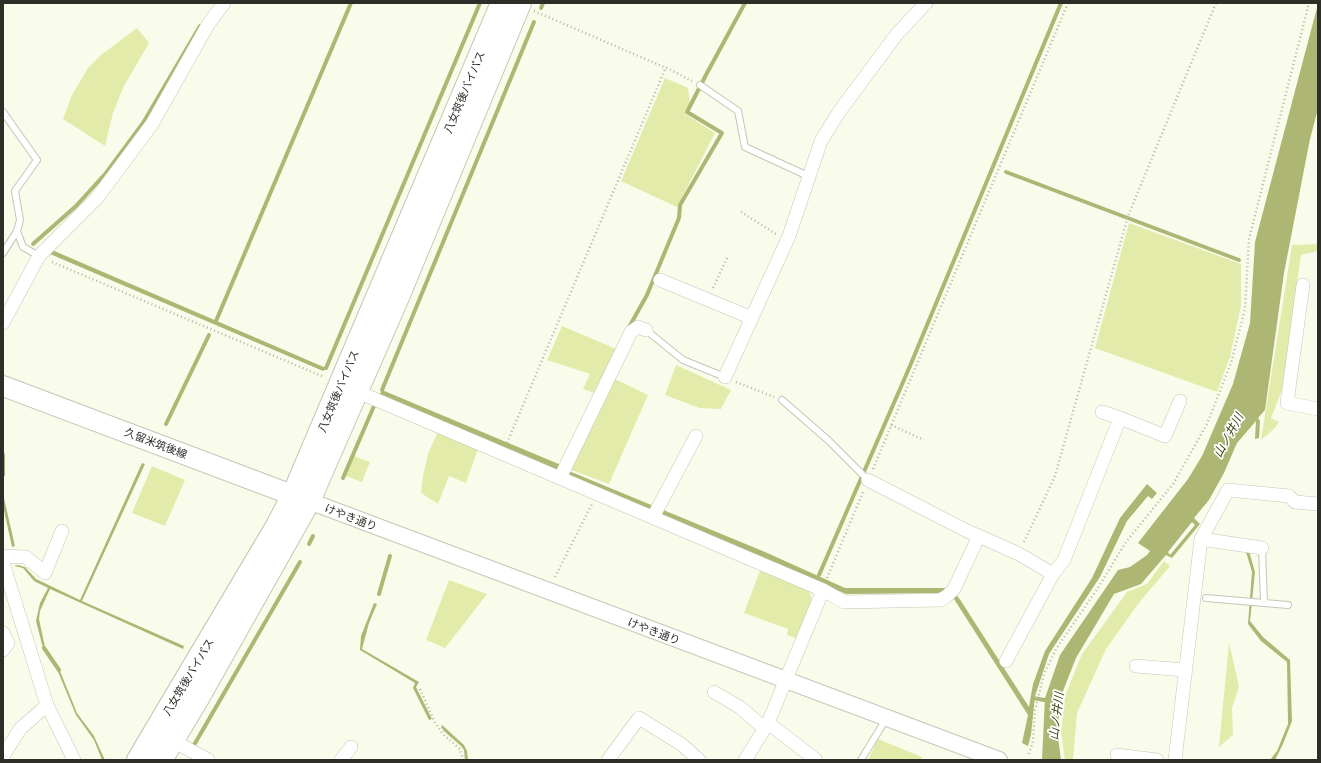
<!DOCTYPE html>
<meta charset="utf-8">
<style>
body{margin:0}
#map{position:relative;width:1321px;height:763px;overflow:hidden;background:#fafceb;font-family:Georgia,serif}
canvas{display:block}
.frame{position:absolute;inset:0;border:4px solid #2d2e28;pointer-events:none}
</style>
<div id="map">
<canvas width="1321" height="763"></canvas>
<div class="frame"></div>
</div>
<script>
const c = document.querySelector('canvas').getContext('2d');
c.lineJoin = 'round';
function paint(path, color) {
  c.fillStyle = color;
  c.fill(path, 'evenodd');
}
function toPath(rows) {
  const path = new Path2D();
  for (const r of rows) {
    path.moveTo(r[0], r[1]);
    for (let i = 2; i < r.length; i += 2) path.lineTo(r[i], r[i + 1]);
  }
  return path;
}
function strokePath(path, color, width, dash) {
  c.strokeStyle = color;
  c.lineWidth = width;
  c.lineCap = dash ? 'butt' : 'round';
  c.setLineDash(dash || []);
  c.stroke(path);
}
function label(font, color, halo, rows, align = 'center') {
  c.font = font + ' Georgia,"Noto Sans JP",serif';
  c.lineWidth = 3.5;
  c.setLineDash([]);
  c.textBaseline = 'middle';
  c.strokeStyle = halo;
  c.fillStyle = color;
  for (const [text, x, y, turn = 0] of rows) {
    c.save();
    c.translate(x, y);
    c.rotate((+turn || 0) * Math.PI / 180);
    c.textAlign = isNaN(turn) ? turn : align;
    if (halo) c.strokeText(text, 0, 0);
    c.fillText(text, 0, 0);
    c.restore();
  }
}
const green = toPath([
 [137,28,149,43,124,86,113,113,105,146,63,119,72,95,88,68,101,55],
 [665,78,688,88,690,104,685,114,715,133,677,207,621,181],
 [1129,223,1241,264,1241,306,1230,357,1217,392,1095,348],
 [1318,244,1318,251,1301,255,1282,390,1271,418,1279,422,1275,428,1261,440,1292,245],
 [562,326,616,349,594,393,583,389,590,374,547,360],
 [676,365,731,390,721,409,699,408,665,395],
 [615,379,648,395,609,484,569,469],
 [438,431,478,449,466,483,449,476,438,504,421,493,423,476,428,454],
 [354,456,370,462,362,482,346,476],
 [152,466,185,480,165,526,132,513],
 [1164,561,1170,566,1138,604,1106,649,1077,713,1073,760,1065,760,1061,732,1065,696,1082,654,1127,592,1147,584],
 [761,568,809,589,813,605,798,639,787,635,788,629,744,613],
 [449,580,487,594,445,648,426,640],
 [1229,642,1239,687,1232,708,1233,735,1219,747],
 [878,739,922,757,921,760,868,760]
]);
const water = toPath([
 [1318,4,1318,109,1310,139,1284,273,1265,410,1258,418,1260,421,1259,438,1255,439,1256,421,1237,443,1224,473,1209,500,1194,518,1200,524,1172,558,1166,555,1141,584,1114,594,1076,658,1063,691,1057,729,1061,760,1042,760,1045,698,1060,655,1118,570,1130,567,1147,555,1150,551,1138,543,1188,479,1202,456,1233,384,1250,323,1255,242],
 [1192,522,1195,525,1170,555,1168,552],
 [52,250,326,368,326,369,323,371,50,254],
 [382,390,561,465,569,471,765,552,845,588,949,588,955,593,961,601,1029,707,1033,684,1045,651,1092,578,1120,518,1147,484,1157,493,1152,499,1148,496,1127,521,1100,577,1049,654,1035,696,1031,735,1028,746,1022,743,1028,715,954,599,949,595,942,593,846,594,379,396],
 [142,463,145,464,82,601,184,646,183,649,50,589,40,611,39,619,46,652,44,652,36,621,40,603,48,588,34,581,23,568,14,566,18,565,25,567,36,579,80,600],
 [3,494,15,546,12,547,3,506],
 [1249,551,1255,572,1250,621,1263,637,1290,660,1292,721,1283,744,1275,760,1270,760,1277,751,1288,724,1287,662,1261,641,1248,624,1252,572,1246,552],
 [374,603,377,604,369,623,362,649,419,682,416,687,432,719,429,720,413,688,415,683,360,650,361,636],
 [58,666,77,713,94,736,105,760,102,760,94,740,76,715,56,667],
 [442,725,464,745,467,751,468,760,465,760,464,750,461,746,444,731,441,727]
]);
const stream = toPath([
 [541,8,543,3],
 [1006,172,1239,260],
 [33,244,76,206,106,173,143,123,200,26],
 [216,321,351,3],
 [628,329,647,295,679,218,680,205,722,133,687,112,707,73,745,3],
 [326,368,480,3],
 [382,390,534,22],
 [166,424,209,335],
 [3,455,3,475],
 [343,478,374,406],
 [309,544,313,536],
 [819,575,910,366,1061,3],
 [379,594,390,556],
 [44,648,59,670],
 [1033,698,1050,701],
 [194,745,300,562]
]);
const path = toPath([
 [534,11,671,70,692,81],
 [741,212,776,234],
 [52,262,324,377],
 [713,288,727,258],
 [736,382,774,397],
 [891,425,924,440],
 [507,443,666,67],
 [873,469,1068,3],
 [1024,542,1055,476,1128,216,1216,3],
 [555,577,592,504],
 [827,578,863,492],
 [420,689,435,723,443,734,460,749,463,760],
 [1029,754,1033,741,1035,710,1044,674,1056,649,1098,588,1126,542,1173,484,1207,424,1231,363,1245,309,1249,239,1309,3]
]);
const service = toPath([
 [700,85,738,111,745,147,808,176],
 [3,112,37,160,15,191,20,220,17,231,3,253],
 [17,231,23,247,39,256],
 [646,330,683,360,725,377],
 [782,400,828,440,868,480],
 [1262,548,1264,603,1288,605],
 [1206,598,1264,603],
 [861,760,886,719]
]);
const minor = toPath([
 [660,280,752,318],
 [1303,285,1287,403,1318,409],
 [3,323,39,256,97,198,152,124,209,23,224,3],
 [725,377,789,236,821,141,839,112,897,34,926,3],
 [351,389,823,590,844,602,940,600,947,596,954,589,979,536,1019,554,1053,574],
 [1102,412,1120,418],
 [560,478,631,332,638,327,646,330],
 [868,480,969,532,979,536],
 [653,517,696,436],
 [1201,539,1262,548],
 [3,556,26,557,45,573,62,531],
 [3,563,47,705,74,760],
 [3,633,8,643,3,650],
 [1006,661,1053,574,1064,560,1120,418,1165,436,1180,401],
 [1136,666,1185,670],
 [714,692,741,708,765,729],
 [768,723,815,759],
 [168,738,208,760],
 [1117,755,1157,760],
 [3,756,20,729,47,705],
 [341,760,351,747],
 [608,760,639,718,681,744,699,760],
 [745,760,768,723,823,590],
 [1175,760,1201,539,1228,490,1289,496,1295,502,1318,504]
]);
const tertiary = toPath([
 [309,501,999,760]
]);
const primary = toPath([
 [3,386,308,501]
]);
const trunk = toPath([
 [138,760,277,526,293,495,502,3],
 [161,760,198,698,309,501,398,297,520,3]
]);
const streetNames = [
 ["八女筑後バイパス",464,92,-67],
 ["八女筑後バイパス",338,391,-67],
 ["久留米筑後線",156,443,21],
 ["けやき通り",351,517,21],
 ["けやき通り",654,631,21],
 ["八女筑後バイパス",188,677,-59]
];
const waterNames = [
 ["山ノ井川",1228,435,-61],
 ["山ノ井川",1056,716,-83]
];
paint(green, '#e3ebab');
paint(water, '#aeb674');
strokePath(stream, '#aeb674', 4);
strokePath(service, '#c4c6b6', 8);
strokePath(minor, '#c4c6b6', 14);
strokePath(tertiary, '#c4c6b6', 18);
strokePath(primary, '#c4c6b6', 22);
strokePath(trunk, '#c4c6b6', 24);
strokePath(path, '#b3b5a8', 2.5, [1, 3]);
strokePath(service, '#fff', 6);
strokePath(minor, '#fff', 13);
strokePath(tertiary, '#fff', 16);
strokePath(primary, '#fff', 20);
strokePath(trunk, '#fff', 22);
label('11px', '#2d2e28', '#fff', streetNames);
label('italic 12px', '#414513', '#fff', waterNames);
</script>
